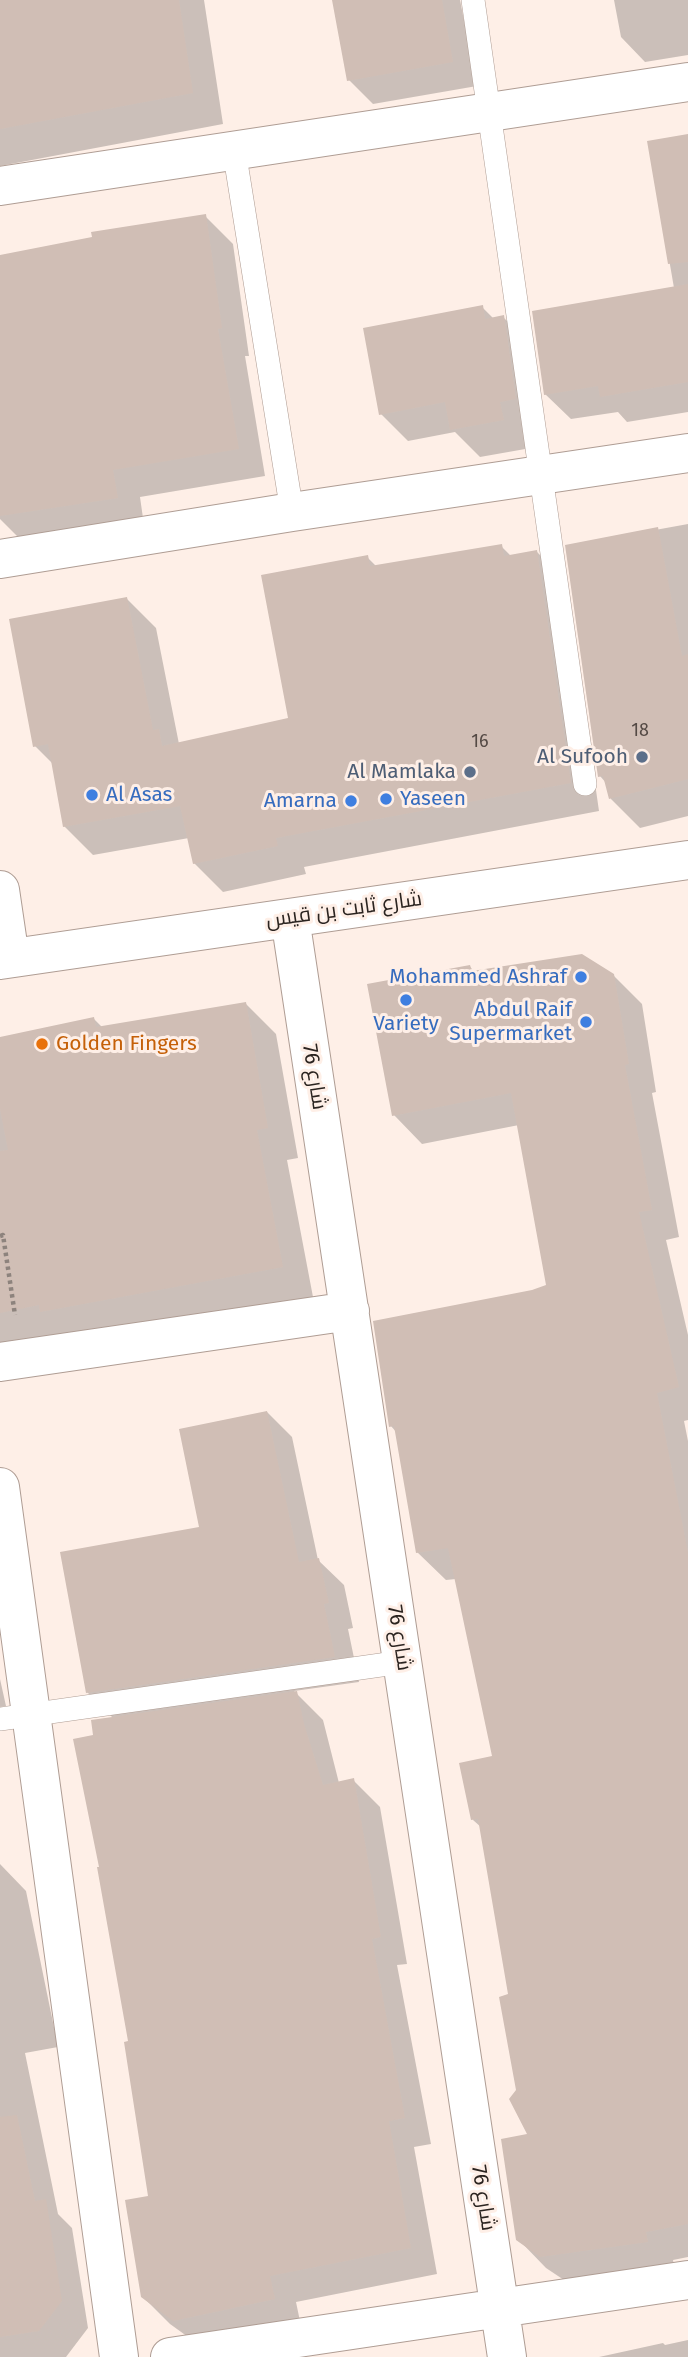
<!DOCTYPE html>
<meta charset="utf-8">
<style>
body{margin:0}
canvas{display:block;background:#feefe7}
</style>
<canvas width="688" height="2357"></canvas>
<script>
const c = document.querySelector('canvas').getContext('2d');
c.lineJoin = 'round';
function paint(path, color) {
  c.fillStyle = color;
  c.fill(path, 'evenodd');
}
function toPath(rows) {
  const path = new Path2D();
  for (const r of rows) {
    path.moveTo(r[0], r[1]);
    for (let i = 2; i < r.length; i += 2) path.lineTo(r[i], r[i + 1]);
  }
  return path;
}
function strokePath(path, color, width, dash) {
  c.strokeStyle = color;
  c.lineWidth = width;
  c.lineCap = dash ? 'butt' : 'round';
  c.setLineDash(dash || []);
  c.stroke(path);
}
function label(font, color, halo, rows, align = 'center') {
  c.font = font + ' "Fira Sans",Cairo,sans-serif';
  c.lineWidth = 6;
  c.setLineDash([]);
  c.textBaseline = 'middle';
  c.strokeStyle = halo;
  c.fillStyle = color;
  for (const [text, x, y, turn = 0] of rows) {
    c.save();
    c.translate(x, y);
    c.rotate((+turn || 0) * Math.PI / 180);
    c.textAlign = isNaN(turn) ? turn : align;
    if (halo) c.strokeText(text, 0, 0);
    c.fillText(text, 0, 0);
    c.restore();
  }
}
const shadow = toPath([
 [0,0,204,0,223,124,0,166],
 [334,0,460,0,477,86,373,104,349,80],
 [614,0,688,0,688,55,645,62,621,37],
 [688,136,688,412,627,422,618,412,571,419,545,394,674,288,649,143],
 [205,216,233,244,249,356,245,356,265,476,140,497,144,525,25,544,0,519,0,256],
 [482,307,494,319,503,317,531,345,531,448,480,457,455,432,408,441,381,414],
 [688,524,688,816,640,828,611,799,607,784,600,776,567,546],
 [501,546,512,557,537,552,566,581,599,811,304,867,306,874,223,892,194,863,189,838,93,855,64,826,53,764,35,746,127,599,156,628,179,744,290,720,367,557,377,567],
 [470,967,476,973,613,975,642,1004,656,1092,652,1093,679,1237,666,1240,688,1335,688,1420,684,1421,688,1441,688,2257,673,2260,675,2270,570,2284,546,2268,518,2239,530,2135,518,2091,510,1996,482,1828,473,1820,494,1757,456,1579,446,1580,417,1552,397,1433,391,1426,532,1292,548,1287,519,1125,422,1144,394,1115],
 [246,1004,276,1034,298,1158,287,1160,313,1297,0,1373,0,1039,94,1019,103,1028],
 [267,1412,292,1437,318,1560,344,1585,353,1628,348,1629,359,1682,294,1691,323,1720,339,1783,353,1780,380,1807,407,1964,397,1965,431,2144,414,2147,437,2274,296,2302,301,2326,202,2347,170,2324,143,2297,150,2197,130,2043,101,1868,95,1736,114,1719,87,1692,201,1528],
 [0,1679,6,1706,0,1707],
 [0,1864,26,1891,58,2047,25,2053,58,2214,72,2228,88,2328,66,2357,0,2357],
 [688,2340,688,2357,599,2357,663,2343,665,2345]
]);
const building = toPath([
 [0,0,179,0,193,93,0,129],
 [332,0,442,0,453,62,347,81],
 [688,134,688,262,668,264,647,141],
 [206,214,222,328,218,329,239,449,113,470,118,498,0,516,0,255,92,237,91,232],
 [688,284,688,382,600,397,598,386,544,395,532,311],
 [483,305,485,319,504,315,516,399,500,402,504,420,450,430,445,402,379,415,363,328],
 [658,527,682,656,688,654,688,779,609,799,603,776,598,777,565,545],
 [502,544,504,556,537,550,571,783,276,838,278,846,193,864,180,806,63,827,48,744,33,747,9,619,127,597,153,730,159,729,162,746,288,718,261,575,368,555,370,566],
 [582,954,614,974,629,1064,625,1065,652,1210,639,1212,679,1387,657,1393,688,1553,688,2224,646,2232,648,2242,540,2257,516,2240,501,2139,527,2134,509,2099,516,2090,499,1997,508,1994,478,1819,471,1820,459,1763,492,1756,448,1548,416,1553,394,1426,389,1427,373,1321,532,1290,546,1285,511,1093,392,1116,367,984,470,965,472,971],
 [246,1002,268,1128,257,1130,283,1267,40,1312,39,1305,0,1313,0,1151,8,1150,0,1109,0,1037,94,1017,96,1027],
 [267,1411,299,1562,319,1558,329,1603,324,1604,335,1657,86,1693,60,1552,199,1527,179,1429],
 [297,1691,304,1724,323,1785,354,1778,381,1937,372,1939,405,2118,389,2121,411,2248,270,2276,275,2299,173,2321,141,2297,125,2200,148,2196,124,2042,128,2041,97,1867,99,1867,73,1739,93,1735,91,1720],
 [17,2115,35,2201,46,2199,62,2301,39,2331,0,2337,0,2117]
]);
const path = toPath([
 [0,1236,3,1235,15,1315]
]);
const lane = toPath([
 [473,0,585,784],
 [234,150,292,512],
 [0,1719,402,1662]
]);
const street = toPath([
 [0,186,688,82],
 [0,559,292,512,688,453],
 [0,890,10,958],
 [290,918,507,2357],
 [0,960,688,860],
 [0,1362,350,1311],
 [0,1487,119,2357],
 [170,2357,688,2280]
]);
const markers = [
 [642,757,7,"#5c6f8a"],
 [470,772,7,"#5c6f8a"],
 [92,795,7,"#3f7fe0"],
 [386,799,7,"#3f7fe0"],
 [351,801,7,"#3f7fe0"],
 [581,977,7,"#3f7fe0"],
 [406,1000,7,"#3f7fe0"],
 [586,1022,7,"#3f7fe0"],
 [42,1044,7,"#e8710a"]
];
const numberNames = [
 ["18",640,731],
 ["16",480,742]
];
const serviceNames = [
 ["Al Sufooh",628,757],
 ["Al Mamlaka",456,772]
];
const shopNames = [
 ["Al Asas",106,795,"left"],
 ["Yaseen",400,799,"left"],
 ["Amarna",337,801],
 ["Mohammed Ashraf",567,977],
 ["Abdul Raif",572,1010],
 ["Supermarket",572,1034],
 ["Variety",406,1024,"center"]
];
const streetNames = [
 ["شارع ثابت بن قيس",344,910,-8],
 ["شارع 76",314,1077,81],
 ["شارع 76",399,1638,81],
 ["شارع 76",483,2198,81]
];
const foodNames = [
 ["Golden Fingers",56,1044]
];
paint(shadow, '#0003');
paint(building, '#d0beb5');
strokePath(lane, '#af9d94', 24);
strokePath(street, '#af9d94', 40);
strokePath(path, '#8d837d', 4.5, [3.5, 3.5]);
strokePath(lane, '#fff', 23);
strokePath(street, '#fff', 38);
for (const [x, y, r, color] of markers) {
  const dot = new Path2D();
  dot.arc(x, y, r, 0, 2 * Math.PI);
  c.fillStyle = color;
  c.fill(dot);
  strokePath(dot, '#feefe7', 2.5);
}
label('18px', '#544a45', null, numberNames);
label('21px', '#4e5e75', '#feefe7', serviceNames, 'right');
label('21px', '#366cbe', '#feefe7', shopNames, 'right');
label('21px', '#2b2420', '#feefe7', streetNames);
label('21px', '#c56008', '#feefe7', foodNames, 'left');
</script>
